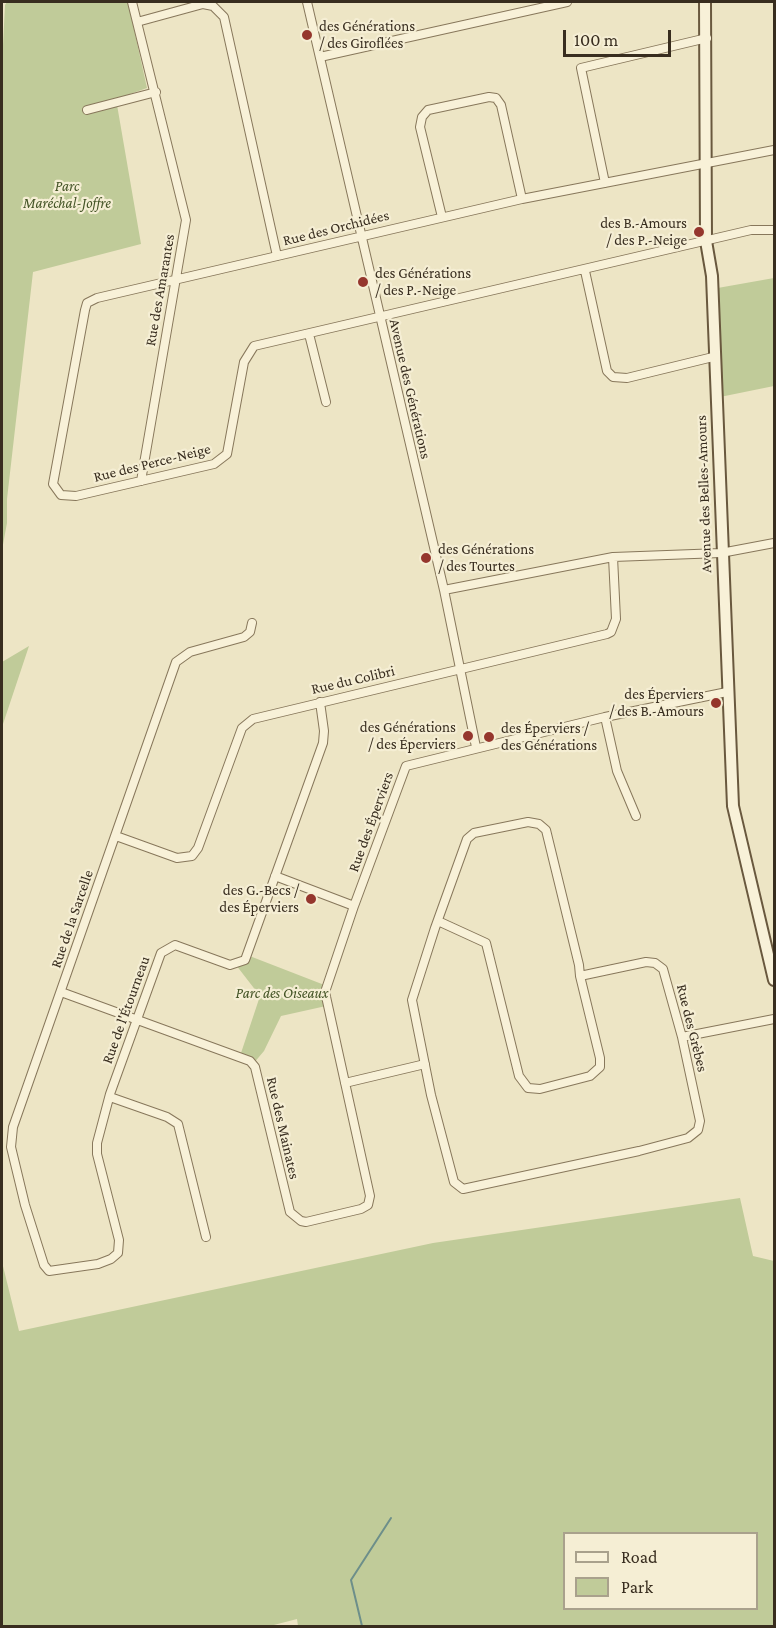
<!DOCTYPE html>
<meta charset="utf-8">
<style>
body{margin:0}
#map{position:relative;width:776px;height:1628px;overflow:hidden;background:#ede5c5;font-family:"Crimson Pro",serif}
canvas{display:block}
.frame{position:absolute;inset:0;border:3px solid #382d1f;pointer-events:none}
.legend{position:absolute;left:563px;top:1532px;width:195px;height:78px;box-sizing:border-box;background:#f5eed4;border:2px solid #a9a18c;margin:0;padding:8px 10px;list-style:none;font-size:18px;color:#382d1f}
.legend li{display:flex;align-items:center;gap:12px;height:30px}
.legend b{width:30px;border:2px solid #a9a18c}
.scale{position:absolute;left:563px;top:30px;width:108px;height:27px;box-sizing:border-box;border:3px solid #382d1f;border-top:0;padding-left:8px;font-size:18px;line-height:21px;white-space:nowrap;color:#382d1f;-webkit-text-stroke:4px #f5eed4;paint-order:stroke}
</style>
<div id="map">
<canvas width="776" height="1628"></canvas>
<div class="frame"></div>
<ul class="legend">
<li><b style="height:8px;background:#f8f1d8"></b>Road</li>
<li><b style="height:16px;background:#c0cb99"></b>Park</li>
</ul>
<div class="scale">100 m</div>
</div>
<script>
const c = document.querySelector('canvas').getContext('2d');
c.lineJoin = 'round';
function paint(path, color) {
  c.fillStyle = color;
  c.fill(path, 'evenodd');
}
function toPath(rows) {
  const path = new Path2D();
  for (const r of rows) {
    path.moveTo(r[0], r[1]);
    for (let i = 2; i < r.length; i += 2) path.lineTo(r[i], r[i + 1]);
  }
  return path;
}
function strokePath(path, color, width, dash) {
  c.strokeStyle = color;
  c.lineWidth = width;
  c.lineCap = dash ? 'butt' : 'round';
  c.setLineDash(dash || []);
  c.stroke(path);
}
function label(font, color, halo, rows, align = 'center') {
  c.font = font + ' "Crimson Pro",serif';
  c.lineWidth = 4.5;
  c.setLineDash([]);
  c.textBaseline = 'middle';
  c.strokeStyle = halo;
  c.fillStyle = color;
  for (const [text, x, y, turn = 0] of rows) {
    c.save();
    c.translate(x, y);
    c.rotate((+turn || 0) * Math.PI / 180);
    c.textAlign = isNaN(turn) ? turn : align;
    if (halo) c.strokeText(text, 0, 0);
    c.fillText(text, 0, 0);
    c.restore();
  }
}
const green = toPath([
 [7,2,128,2,147,88,116,99,141,244,33,272,7,499,7,523,2,550,2,65,5,5],
 [774,278,774,386,715,398,712,289],
 [29,646,2,727,2,662],
 [247,955,327,986,326,1006,281,1016,264,1051,253,1064,240,1056,260,996,236,965],
 [740,1198,753,1256,774,1261,774,1626,298,1626,297,1619,270,1626,2,1626,2,1262,19,1331,433,1243],
 [564,1534,756,1534,756,1608,564,1608]
]);
const stream = toPath([
 [362,1626,351,1580,391,1518]
]);
const street = toPath([
 [132,2,186,220,141,481],
 [307,2,444,590,476,747],
 [137,22,203,4,213,6,224,17,277,256],
 [320,57,567,2],
 [87,110,156,92],
 [774,150,522,199,97,298,87,303,85,310,53,484,61,495,76,496,214,464,227,454,244,362,254,346,751,230,774,230],
 [605,183,581,68,707,38],
 [442,217,420,127,422,117,428,110,489,97,496,98,501,105,522,199],
 [585,271,607,371,613,377,627,378,713,357],
 [309,334,326,402],
 [444,590,613,557,721,553,774,543],
 [252,623,250,632,244,637,190,652,176,662,13,1127,11,1147,25,1205,44,1265,49,1271,98,1264,111,1259,118,1253,119,1240,97,1154,97,1143,110,1094,161,953,175,945,230,965,245,960,323,743,324,731,320,702],
 [605,717,617,771,636,816],
 [116,836,177,858,192,856,198,848,242,728,253,719,607,634,611,632,616,619,613,557],
 [275,876,354,906],
 [438,921,486,943,519,1076,528,1088,540,1089,590,1076,600,1067,600,1058,580,976,579,965,546,830,539,824,528,822,474,833,467,839,435,928,412,1000,431,1095,454,1182,463,1189,639,1151,688,1138,698,1130,700,1121,682,1037,663,969,655,963,646,962,580,976],
 [61,992,250,1061,255,1067,290,1212,301,1221,306,1222,361,1209,368,1205,370,1196,325,992,354,906,406,766,605,717,727,692],
 [682,1037,774,1019],
 [345,1083,425,1064],
 [110,1097,167,1117,178,1124,206,1237]
]);
const secondary = toPath([
 [705,2,706,241,712,276,733,806,774,980]
]);
const markers = [
 [307,35,6,"#95362d"],
 [699,232,6,"#95362d"],
 [363,282,6,"#95362d"],
 [426,558,6,"#95362d"],
 [716,703,6,"#95362d"],
 [468,736,6,"#95362d"],
 [489,737,6,"#95362d"],
 [311,899,6,"#95362d"]
];
const poiNames = [
 ["des Générations",319,26],
 ["/ des Giroflées",319,43],
 ["des B.-Amours",687,223,"right"],
 ["/ des P.-Neige",687,240,"right"],
 ["des Générations",375,273],
 ["/ des P.-Neige",375,290],
 ["des Générations",438,549],
 ["/ des Tourtes",438,566],
 ["des Éperviers",704,694,"right"],
 ["/ des B.-Amours",704,711,"right"],
 ["des Générations",456,727,"right"],
 ["/ des Éperviers",456,744,"right"],
 ["des Éperviers /",501,728],
 ["des Générations",501,745],
 ["des G.-Becs /",299,890,"right"],
 ["des Éperviers",299,907,"right"]
];
const parkNames = [
 ["Parc",67,186],
 ["Maréchal-Joffre",67,203],
 ["Parc des Oiseaux",282,993]
];
const streetNames = [
 ["Rue des Orchidées",336,228,-14],
 ["Rue des Amarantes",160,290,-80],
 ["Avenue des Générations",410,389,77],
 ["Rue des Perce-Neige",152,463,-14],
 ["Avenue des Belles-Amours",704,494,-92],
 ["Rue du Colibri",353,680,-13],
 ["Rue des Éperviers",371,822,-70],
 ["Rue de la Sarcelle",72,919,-71],
 ["Rue de l'Étourneau",126,1010,-70],
 ["Rue des Grèbes",692,1028,76],
 ["Rue des Mainates",283,1128,77]
];
paint(green, '#c0cb99');
strokePath(stream, '#6d8f8a', 2);
strokePath(street, '#87775b', 10);
strokePath(secondary, '#69583e', 14);
strokePath(street, '#f8f1d8', 8);
strokePath(secondary, '#f8f1d8', 10);
for (const [x, y, r, color] of markers) {
  const dot = new Path2D();
  dot.arc(x, y, r, 0, 2 * Math.PI);
  c.fillStyle = color;
  c.fill(dot);
  strokePath(dot, '#f5eed4', 2);
}
label('15px', '#382d1f', '#f5eed4', poiNames, 'left');
label('italic 15px', '#445426', '#f5eed4', parkNames);
label('15px', '#382d1f', '#f5eed4', streetNames);
</script>
